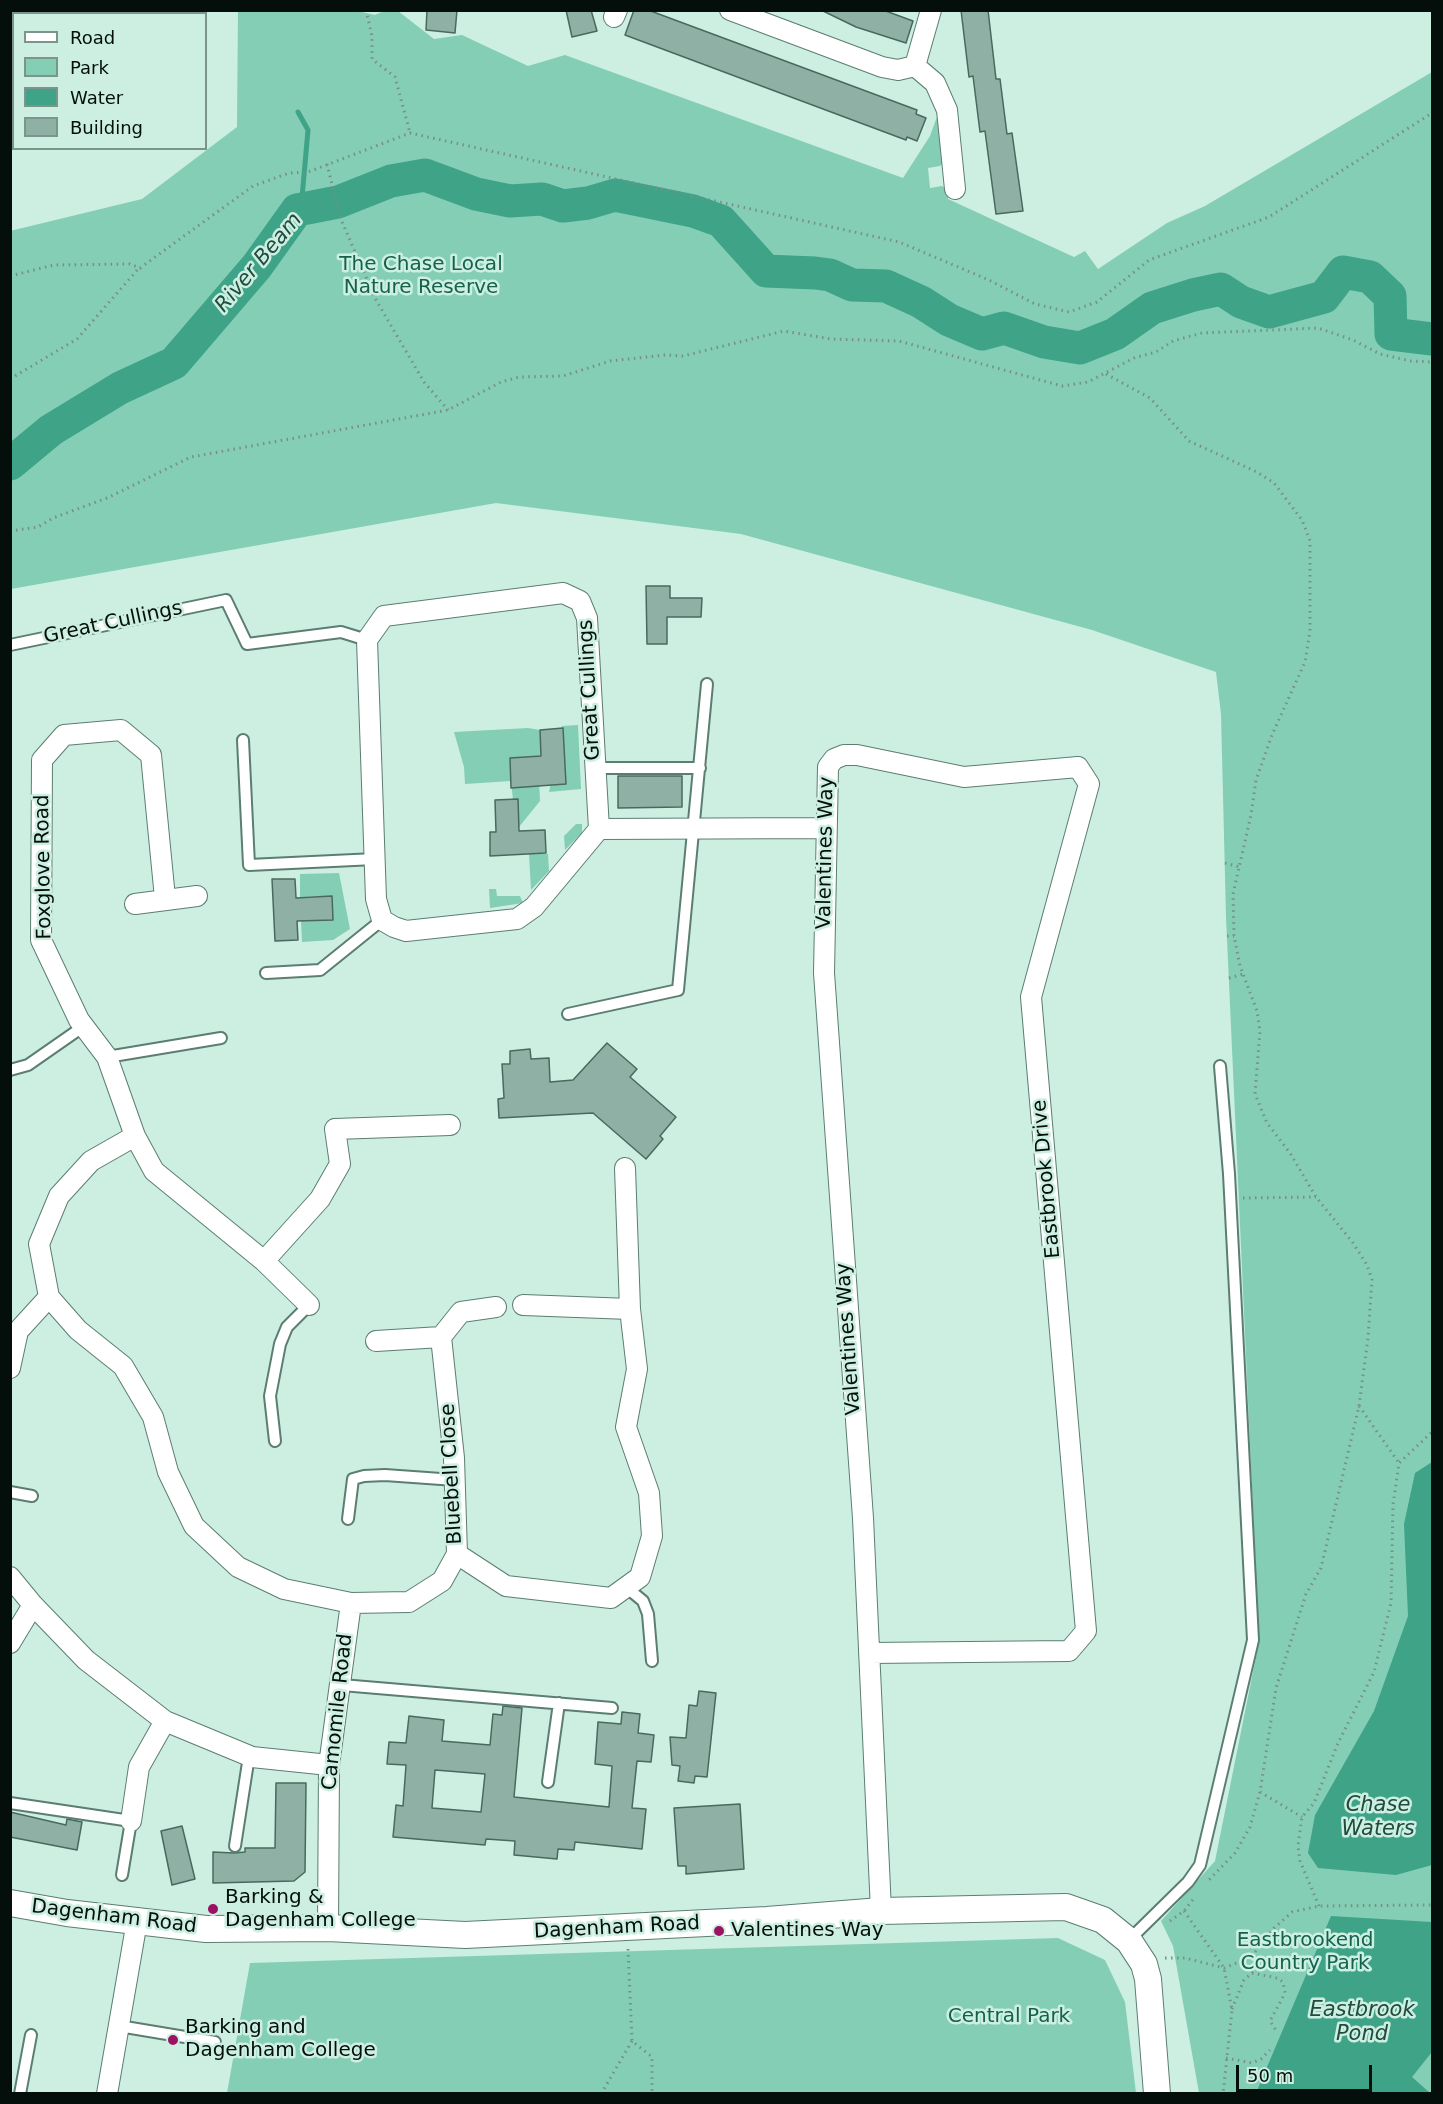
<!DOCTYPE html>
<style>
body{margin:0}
#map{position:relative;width:1443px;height:2104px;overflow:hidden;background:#ccefe2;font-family:"DejaVu Sans",sans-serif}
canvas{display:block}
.frame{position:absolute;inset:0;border:12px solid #040f0b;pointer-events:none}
.legend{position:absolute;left:12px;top:12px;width:195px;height:138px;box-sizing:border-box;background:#ccefe2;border:2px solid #7c958c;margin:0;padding:8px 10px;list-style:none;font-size:18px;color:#040f0b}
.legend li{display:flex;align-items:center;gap:12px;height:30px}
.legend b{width:30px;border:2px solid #7c958c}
.scale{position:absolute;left:1236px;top:2065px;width:136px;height:27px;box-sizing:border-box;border:3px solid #040f0b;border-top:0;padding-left:8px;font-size:18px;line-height:21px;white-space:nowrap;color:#040f0b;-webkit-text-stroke:4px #ccefe2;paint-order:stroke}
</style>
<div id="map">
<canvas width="1443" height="2104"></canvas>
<div class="frame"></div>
<ul class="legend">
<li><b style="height:8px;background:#fff"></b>Road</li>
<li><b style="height:16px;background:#84ceb6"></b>Park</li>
<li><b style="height:16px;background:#3ea387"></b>Water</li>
<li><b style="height:16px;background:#8fb1a5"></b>Building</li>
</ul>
<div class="scale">50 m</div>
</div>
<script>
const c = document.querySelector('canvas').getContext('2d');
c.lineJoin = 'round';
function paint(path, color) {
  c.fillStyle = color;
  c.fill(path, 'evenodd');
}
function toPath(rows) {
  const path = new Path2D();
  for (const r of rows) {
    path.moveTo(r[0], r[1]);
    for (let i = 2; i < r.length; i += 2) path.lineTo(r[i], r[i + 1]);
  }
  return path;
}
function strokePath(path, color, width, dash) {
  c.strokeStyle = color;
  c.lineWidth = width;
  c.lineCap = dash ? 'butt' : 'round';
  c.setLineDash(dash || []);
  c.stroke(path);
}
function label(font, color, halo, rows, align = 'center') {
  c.font = font + ' "DejaVu Sans",sans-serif';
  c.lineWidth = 5;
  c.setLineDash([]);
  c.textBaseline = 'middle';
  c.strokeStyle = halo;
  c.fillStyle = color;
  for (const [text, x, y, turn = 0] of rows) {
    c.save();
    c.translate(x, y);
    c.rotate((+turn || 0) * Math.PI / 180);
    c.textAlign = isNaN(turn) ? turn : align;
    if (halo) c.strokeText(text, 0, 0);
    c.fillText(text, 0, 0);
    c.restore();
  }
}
const green = toPath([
 [353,10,375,15,384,11,398,11,434,39,462,35,528,66,565,55,903,178,930,136,938,114,944,162,940,166,928,168,930,188,942,186,948,190,948,199,1074,257,1085,251,1098,269,1167,223,1205,206,1432,72,1432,2093,1199,2093,1173,1946,1161,1921,1215,1861,1259,1642,1226,917,1221,714,1216,672,1092,630,741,534,496,503,11,589,10,231,142,199,237,127,238,11],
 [578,725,581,789,549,792,562,726],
 [528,728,540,730,541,756,510,758,511,781,465,784,464,767,454,732],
 [539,779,540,801,519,827,518,800,513,800,511,781],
 [576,824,582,824,582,833,565,850,564,836],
 [529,854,548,854,549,871,531,890],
 [339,873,350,929,333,940,302,942,301,921,332,920,332,896,300,897,300,874],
 [489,889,496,889,497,896,520,896,523,903,490,908],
 [1058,1938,1105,1960,1125,2002,1136,2093,227,2093,250,1963]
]);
const water = toPath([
 [1432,1462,1432,1865,1396,1875,1318,1868,1308,1853,1315,1815,1374,1711,1408,1616,1404,1524,1415,1473],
 [1331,1916,1432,1922,1432,2052,1412,2077,1430,2093,1256,2093]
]);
const stream = toPath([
 [298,112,308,130,301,209]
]);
const river = toPath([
 [10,464,51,430,120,388,174,363,257,266,297,210,338,202,391,181,425,175,476,194,510,201,542,199,563,206,588,203,615,195,693,211,721,221,766,271,815,273,830,275,852,285,886,286,921,302,949,320,982,334,1004,328,1044,342,1080,348,1115,334,1152,308,1193,295,1221,289,1241,302,1269,312,1324,297,1343,272,1370,277,1390,296,1391,334,1432,339]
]);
const building = toPath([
 [427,10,457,10,455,33,426,30,427,10],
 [566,10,591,10,597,31,572,37,566,10],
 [634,10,648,10,917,110,916,114,926,118,917,141,907,137,906,140,625,35,634,10],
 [821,10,883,10,913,21,906,43,856,27,821,10],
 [961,10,988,10,996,79,1000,79,1007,134,1012,133,1023,211,996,214,985,131,980,132,973,76,969,77,961,10],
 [646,586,670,586,670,598,702,598,701,617,667,617,667,644,647,644,646,586],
 [563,728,566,784,511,788,510,758,541,756,540,730,563,728],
 [618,776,682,776,682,807,618,808,618,776],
 [518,799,519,831,545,830,546,853,490,856,490,832,496,832,495,800,518,799],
 [272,879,295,879,296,898,332,896,333,920,297,921,298,940,275,941,272,879],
 [607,1043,637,1069,630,1077,676,1117,660,1136,663,1139,646,1159,593,1113,499,1118,498,1099,504,1098,502,1064,510,1064,510,1051,530,1049,531,1059,549,1058,550,1082,573,1080,607,1043],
 [699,1691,716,1693,707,1777,695,1776,694,1783,678,1781,680,1766,672,1765,670,1737,686,1738,689,1705,697,1706,699,1691],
 [503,1706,522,1708,514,1797,609,1807,612,1766,595,1764,598,1722,621,1724,622,1712,640,1714,638,1733,654,1735,651,1762,637,1761,632,1808,646,1809,642,1849,575,1842,574,1850,558,1849,557,1859,514,1855,515,1841,486,1839,485,1845,393,1837,396,1805,403,1806,406,1765,387,1764,389,1742,406,1743,409,1716,444,1720,442,1741,490,1745,493,1714,502,1715,503,1706],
 [435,1770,485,1774,481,1812,432,1808,435,1770],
 [276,1783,306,1783,305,1872,294,1881,213,1883,213,1852,234,1853,245,1852,245,1848,275,1848,276,1783],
 [740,1804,744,1869,686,1874,686,1866,678,1866,674,1808,740,1804],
 [10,1812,66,1825,67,1819,82,1822,77,1850,10,1837,10,1812],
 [182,1826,195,1879,172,1885,161,1831,182,1826]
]);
const path = toPath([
 [366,10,372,36,372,59,395,77,410,133],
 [327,164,340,217,376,300,424,382,448,410],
 [10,276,54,265,130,264,140,268,253,186,289,173,308,172,410,133,899,242,989,280,1035,304,1069,312,1097,302,1149,260,1269,217,1432,113],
 [1106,374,1150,398,1189,441,1257,472,1274,483,1302,520,1310,541,1310,631,1305,662,1272,735,1256,780,1251,815,1233,894,1234,936,1240,966,1257,1011,1260,1031,1255,1094,1267,1123,1290,1153,1316,1197,1353,1243,1367,1265,1372,1280,1368,1338,1359,1406,1321,1568,1306,1594,1276,1688,1260,1792,1250,1827,1235,1853,1207,1882],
 [10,379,77,339,139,268],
 [10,531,38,527,53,518,107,498,191,457,448,410,501,382,519,377,563,376,610,361,665,355,683,356,784,331,831,339,899,341,1062,386,1088,382,1134,358,1156,352,1173,341,1202,333,1318,328,1353,340,1380,354,1411,361,1432,362],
 [1225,863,1240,867],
 [1227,936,1234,936],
 [1229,978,1243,974],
 [1243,1198,1316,1197],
 [1359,1406,1399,1463],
 [1260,1792,1302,1817],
 [1319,1906,1300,1861,1298,1846,1302,1817,1314,1803,1338,1743,1374,1672,1391,1603,1393,1505,1399,1463,1432,1432],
 [1184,1911,1224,1968,1232,2010,1223,2094],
 [1170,1921,1184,1911,1195,1897],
 [628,1949,632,2041,652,2057,652,2094],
 [1165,1958,1185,1958,1224,1968,1251,1957,1274,1928,1292,1912,1319,1906,1432,1905],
 [1232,2009,1244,1980,1252,1973,1277,1978,1283,1982,1285,1993,1270,2021,1277,2032],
 [1226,2058,1252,2063,1261,2059,1270,2050],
 [601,2094,632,2041]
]);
const service = toPath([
 [10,645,226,600,247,644,341,632,367,640],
 [243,740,249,865,375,859],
 [594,768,700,768],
 [266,973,320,970,382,920],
 [568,1014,678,990,707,684],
 [107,1057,221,1038],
 [10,1070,28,1065,84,1026],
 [275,1441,270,1396,280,1344,287,1327,309,1305],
 [10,1492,32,1496],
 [348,1519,353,1479,364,1476,385,1475,455,1480],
 [626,1587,643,1601,648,1614,652,1661],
 [342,1685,612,1708],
 [548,1782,559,1703],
 [10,1803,131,1821,122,1875],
 [235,1846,249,1756],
 [1129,1940,1188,1882,1200,1865,1253,1640,1229,1174,1220,1066],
 [119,2026,215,2042],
 [20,2094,31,2035]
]);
const minor = toPath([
 [107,10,107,14],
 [730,10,882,67,898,70,915,66,935,83,947,110,955,189],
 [614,17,617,10],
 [915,66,931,10],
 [10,88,14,88],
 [599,829,587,618,580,601,563,593,384,616,367,640,376,899,382,920,394,927,406,931,517,919,534,907,599,829,825,828],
 [165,898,151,755,121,730,64,735,42,760,41,940,79,1020,107,1057,135,1136,154,1171,264,1261,309,1305],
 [135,904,197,896],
 [135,1136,91,1161,59,1196,39,1244,49,1297,78,1330,123,1366,153,1417,168,1472,194,1526,238,1567,284,1589,351,1603,409,1602,442,1581,457,1554,454,1458,441,1337,461,1312,496,1307],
 [264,1261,320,1199,340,1164,335,1129,450,1125],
 [523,1305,630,1309],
 [376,1341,441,1337],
 [10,1368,18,1331,49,1297],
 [457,1554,506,1586,611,1598,640,1577,652,1536,649,1493,626,1427,637,1369,630,1309,625,1168],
 [10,1577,33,1605,86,1660,165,1721,252,1757,329,1765],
 [10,1643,33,1605],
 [869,1653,1069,1651,1086,1631,1031,997,1089,784,1078,767,964,777,857,755,844,755,834,759,828,767,824,973,863,1518,881,1911],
 [131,1821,139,1767,165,1721],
 [328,1928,329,1765,351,1603],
 [107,2094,137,1921]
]);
const tertiary = toPath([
 [10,1903,67,1913,206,1929,328,1928,465,1935,767,1920,881,1911,1066,1907,1103,1920,1129,1941,1144,1964,1148,1979,1157,2094]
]);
const markers = [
 [213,1909,6,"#9b1263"],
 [719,1931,6,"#9b1263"],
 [173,2040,6,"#9b1263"]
];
const parkNames = [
 ["The Chase Local",421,265],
 ["Nature Reserve",421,288],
 ["Eastbrookend",1305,1941],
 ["Country Park",1305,1964],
 ["Central Park",1009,2017]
];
const streetNames = [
 ["Great Cullings",113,623,-12],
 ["Great Cullings",590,690,-93],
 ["Valentines Way",826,853,-89],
 ["Foxglove Road",44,867,-91],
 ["Eastbrook Drive",1047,1179,-95],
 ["Valentines Way",849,1339,-94],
 ["Bluebell Close",452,1474,-93],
 ["Camomile Road",338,1712,-84],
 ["Dagenham Road",114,1917,7],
 ["Dagenham Road",617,1928,-3]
];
const poiNames = [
 ["Barking &",225,1898],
 ["Dagenham College",225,1921],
 ["Valentines Way",731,1931],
 ["Barking and",185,2028],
 ["Dagenham College",185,2051]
];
const waterNames = [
 ["River Beam",259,263,-50],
 ["Chase",1378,1806],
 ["Waters",1378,1830],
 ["Eastbrook",1362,2011],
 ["Pond",1362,2035]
];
paint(green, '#84ceb6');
paint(water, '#3ea387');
strokePath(stream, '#3ea387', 5);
strokePath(river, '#3ea387', 33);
paint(building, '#8fb1a5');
strokePath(building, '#49695e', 1.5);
strokePath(service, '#5c7d72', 14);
strokePath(minor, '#5c7d72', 22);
strokePath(tertiary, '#5c7d72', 28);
strokePath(path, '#778f86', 3, [1.5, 4.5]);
strokePath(service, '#fff', 10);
strokePath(minor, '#fff', 20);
strokePath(tertiary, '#fff', 26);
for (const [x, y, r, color] of markers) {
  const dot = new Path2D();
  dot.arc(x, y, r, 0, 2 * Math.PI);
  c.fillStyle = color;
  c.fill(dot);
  strokePath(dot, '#ccefe2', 2);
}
label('20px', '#14624e', '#ccefe2', parkNames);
label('20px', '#040f0b', '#ccefe2', streetNames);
label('20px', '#040f0b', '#ccefe2', poiNames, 'left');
label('italic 21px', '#204b3e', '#ccefe2', waterNames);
</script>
